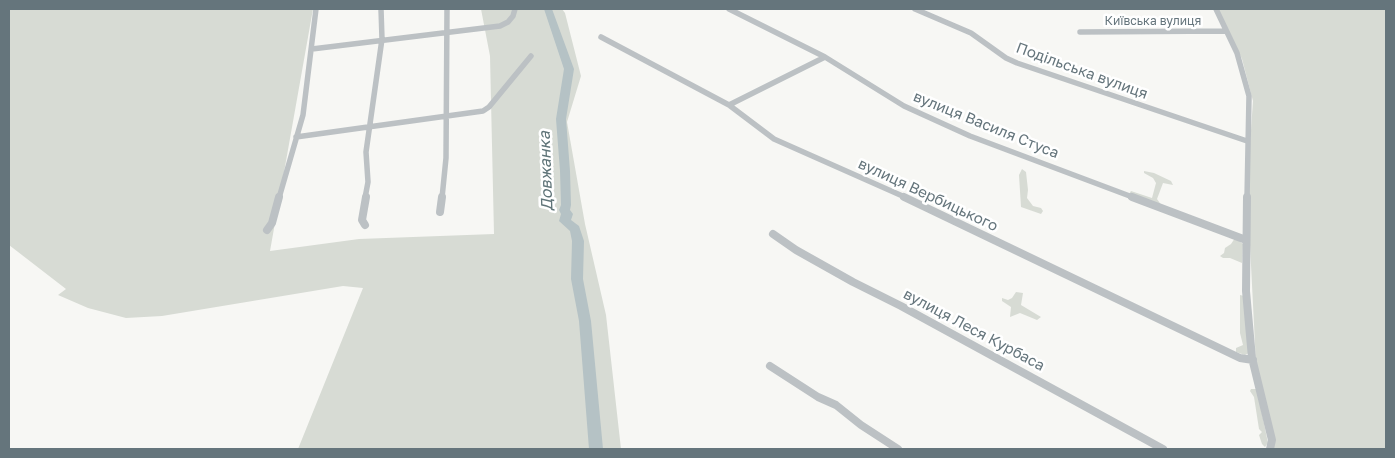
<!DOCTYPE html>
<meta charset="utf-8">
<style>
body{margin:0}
#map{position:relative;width:1395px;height:458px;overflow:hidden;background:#f7f7f4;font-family:"Golos Text",sans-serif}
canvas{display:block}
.frame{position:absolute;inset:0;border:10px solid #65757c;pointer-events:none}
</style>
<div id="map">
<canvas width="1395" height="458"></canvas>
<div class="frame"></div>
</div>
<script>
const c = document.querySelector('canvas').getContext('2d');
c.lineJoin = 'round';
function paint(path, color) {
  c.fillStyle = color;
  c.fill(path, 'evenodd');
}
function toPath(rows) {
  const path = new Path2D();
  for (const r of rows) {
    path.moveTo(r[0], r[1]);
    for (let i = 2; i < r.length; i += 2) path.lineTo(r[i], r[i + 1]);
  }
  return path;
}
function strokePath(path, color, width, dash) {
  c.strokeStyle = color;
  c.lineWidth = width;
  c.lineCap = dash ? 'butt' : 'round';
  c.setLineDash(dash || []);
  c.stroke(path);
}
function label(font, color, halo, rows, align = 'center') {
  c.font = font + ' "Golos Text",sans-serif';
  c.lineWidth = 5;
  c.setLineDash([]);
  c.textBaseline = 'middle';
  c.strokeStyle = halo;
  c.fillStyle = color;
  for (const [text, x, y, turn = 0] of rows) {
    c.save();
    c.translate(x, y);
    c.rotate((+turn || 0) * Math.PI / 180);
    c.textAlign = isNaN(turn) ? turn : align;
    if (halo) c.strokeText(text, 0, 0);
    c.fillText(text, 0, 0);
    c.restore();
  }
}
const green = toPath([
 [9,9,313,9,270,251,359,239,494,234,490,56,481,9,562,9,565,13,581,76,567,122,585,224,606,315,621,449,298,449,363,288,343,286,162,316,126,318,88,308,58,295,66,289,9,245],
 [1218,9,1386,9,1386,449,1270,449,1256,364,1247,186,1253,101,1242,59],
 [1022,169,1026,172,1028,190,1027,198,1033,206,1041,208,1043,211,1041,214,1021,207,1019,175],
 [1144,171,1154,173,1171,181,1173,185,1163,183,1157,199,1162,206,1129,194,1131,191,1152,198,1156,183,1153,178,1144,173],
 [1235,238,1243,244,1242,263,1230,258,1223,258,1220,256,1224,253,1225,248,1231,244],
 [1016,292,1023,293,1021,305,1041,317,1037,320,1020,313,1010,317,1011,307,1002,301,1002,298,1008,300,1012,298],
 [1240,295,1244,296,1249,353,1245,355,1236,352,1236,348,1243,345,1240,333],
 [1251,389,1257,389,1268,443,1265,447,1262,444,1259,435,1262,432,1259,429,1254,397,1250,391]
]);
const river = toPath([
 [544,9,552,9,574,69,566,119,570,171,571,205,570,210,573,214,571,220,579,226,584,241,583,279,591,321,603,449,589,449,579,321,571,279,572,241,570,231,559,221,561,214,559,210,561,205,560,171,556,119,564,69,544,9]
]);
const streetFar1 = toPath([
 [729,9,825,57,904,106,970,136,1135,198],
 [915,9,971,33,1006,58,1017,63,1247,141],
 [1216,9,1237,53,1249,96,1247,198],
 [1080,32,1226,31],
 [601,37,729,105,774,139,907,198],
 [312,49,500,26,508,22,513,16,515,9],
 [729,105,825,57],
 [296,137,483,111,489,107,531,56],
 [279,198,303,115,316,9],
 [365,198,368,182,366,152,382,39,381,9],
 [442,198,446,158,447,9]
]);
const street = toPath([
 [904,197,1240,358,1253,360],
 [1132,197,1246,240],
 [1247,197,1246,291,1252,358,1272,440,1270,449],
 [440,212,442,197],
 [365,225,362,220,366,197],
 [267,230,272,223,279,197],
 [773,234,796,250,853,282,901,306,1163,449],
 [770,366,818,397,836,405,861,425,898,449]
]);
const farStreetnames = [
 ["Київська вулиця",1153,21]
];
const streetNames = [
 ["Подільська вулиця",1082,71,20],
 ["вулиця Василя Стуса",986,125,22],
 ["вулиця Вербицького",928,195,25],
 ["вулиця Леся Курбаса",974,330,28]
];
const waterNames = [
 ["Довжанка",546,171,-92]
];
paint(green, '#d7dbd4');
paint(river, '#b5c2c5');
strokePath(streetFar1, '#bcc1c4', 5.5);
strokePath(street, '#bcc1c4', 8);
label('12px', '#65757c', '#fff', farStreetnames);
label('15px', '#65757c', '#fff', streetNames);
label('italic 16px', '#5f7478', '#fff', waterNames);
</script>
